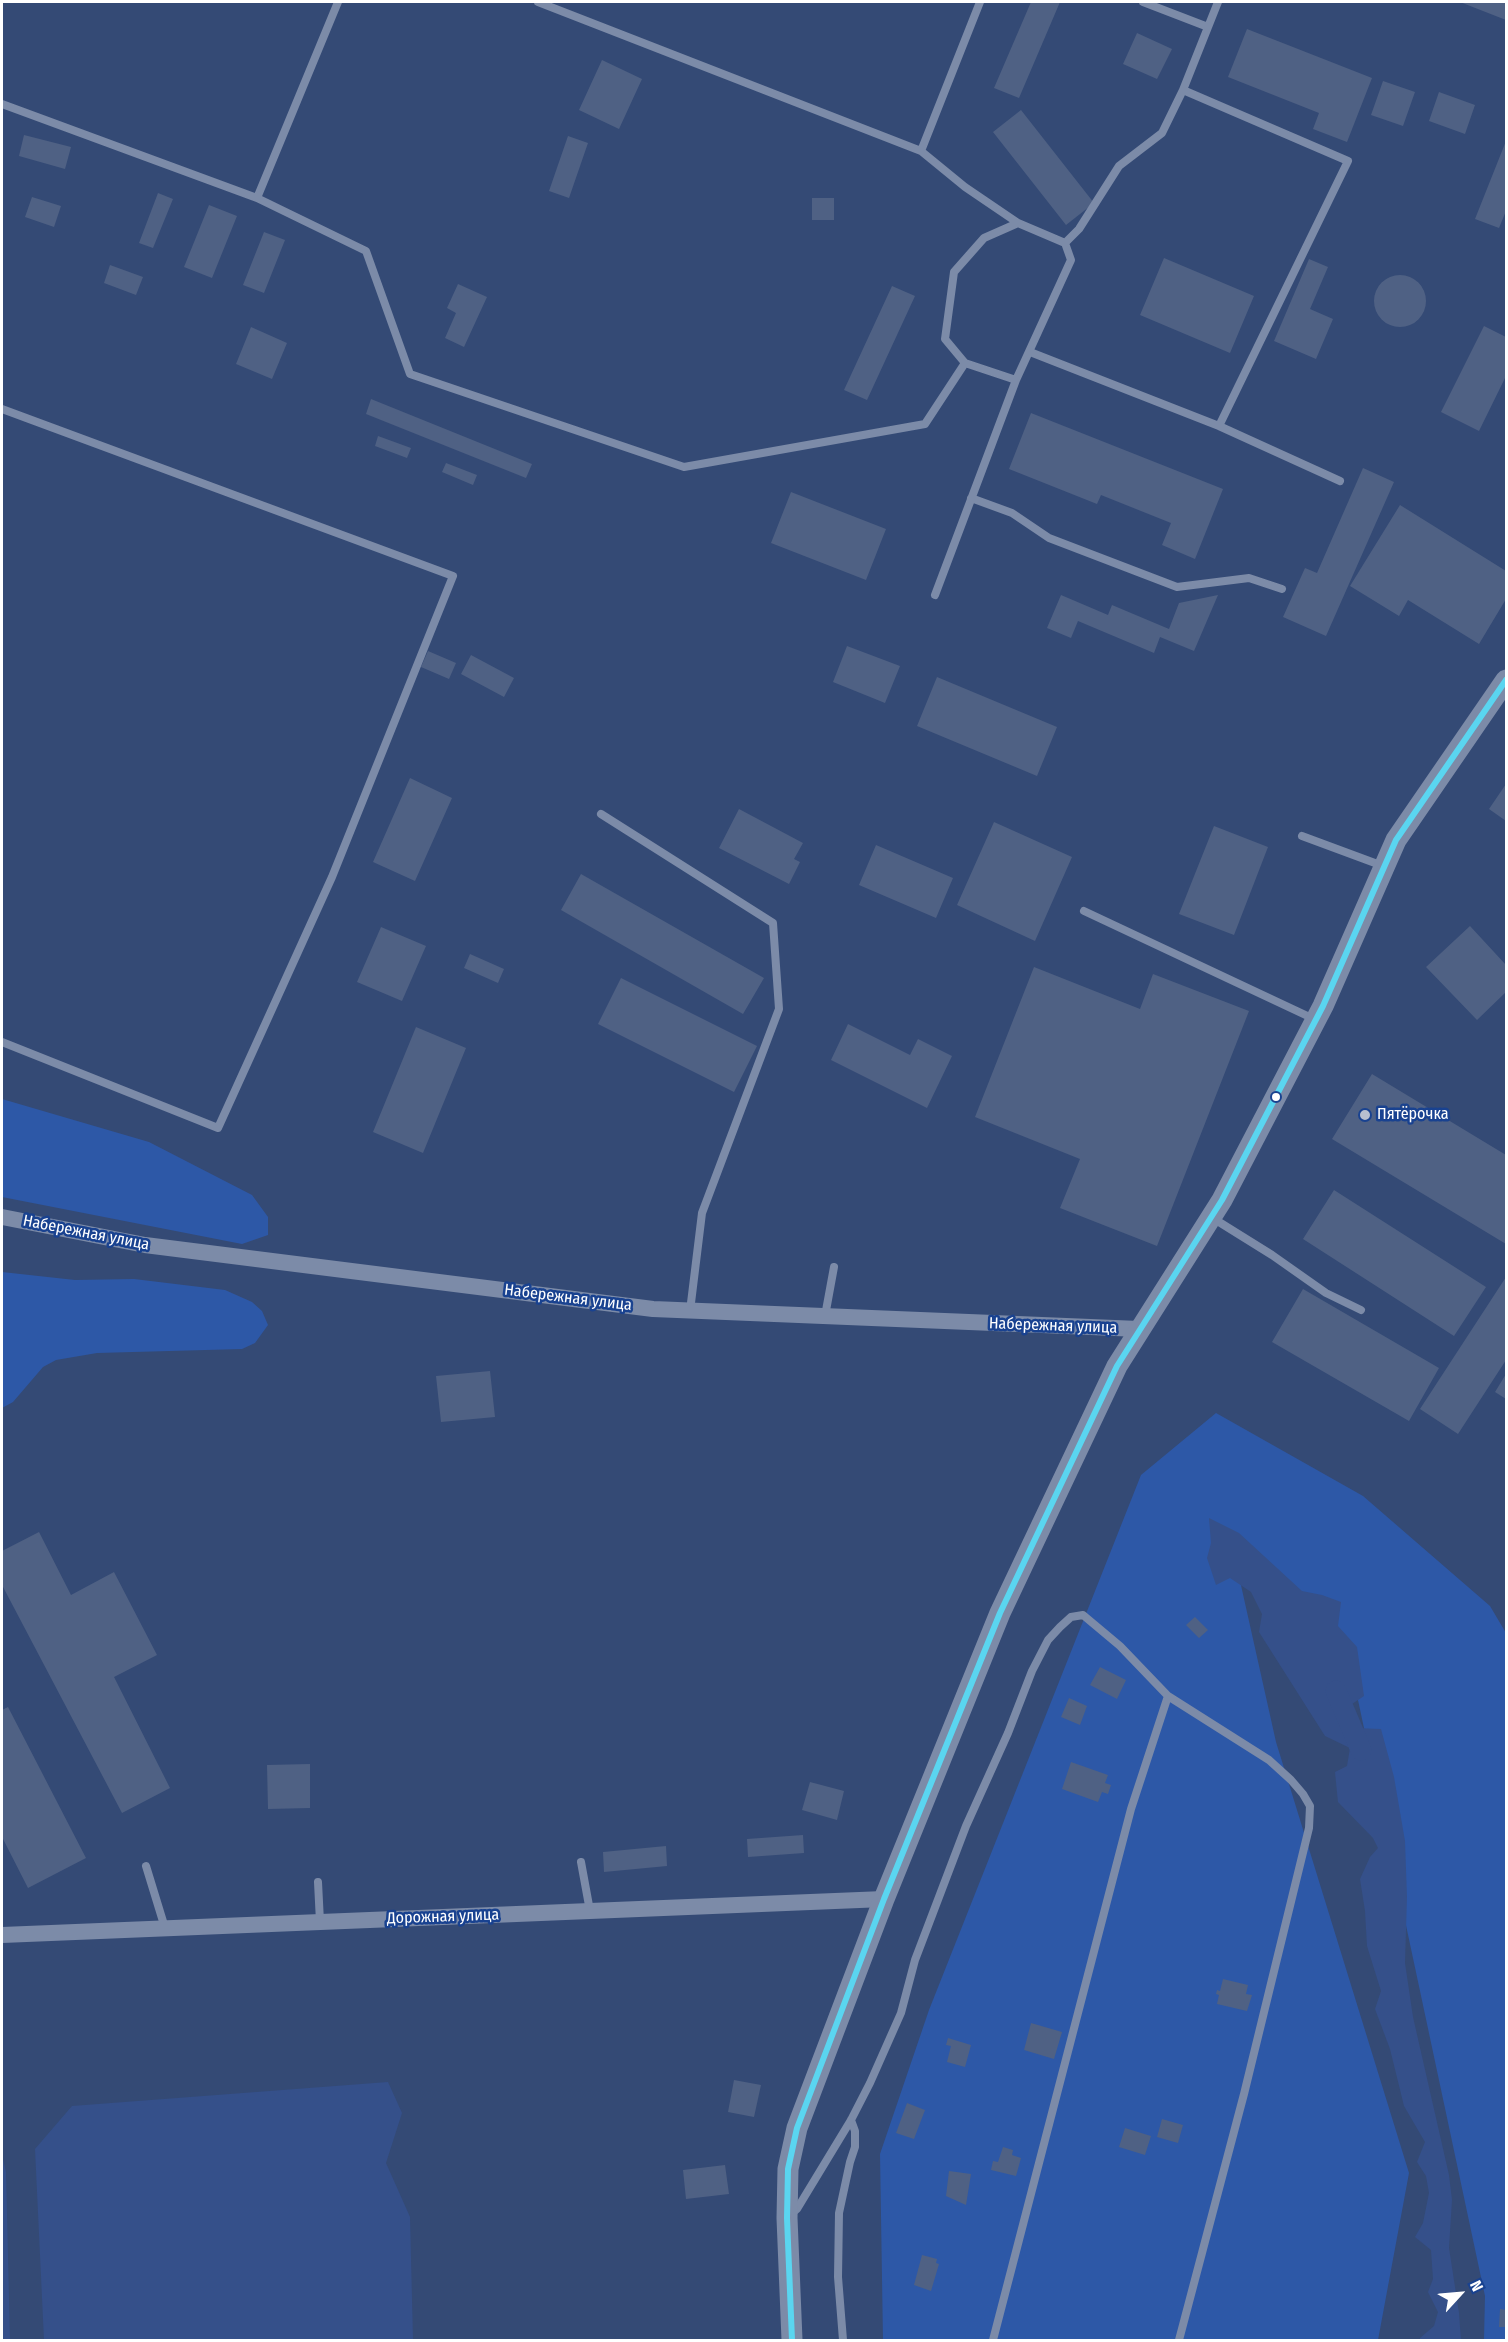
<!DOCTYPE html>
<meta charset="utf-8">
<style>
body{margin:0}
#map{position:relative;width:1508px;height:2342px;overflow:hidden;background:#344a75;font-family:"Fira Sans Condensed",sans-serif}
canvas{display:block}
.frame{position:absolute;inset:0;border:3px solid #fff;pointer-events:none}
.north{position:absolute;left:1430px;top:2264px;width:60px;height:60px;-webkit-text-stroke:4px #194290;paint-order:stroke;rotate:64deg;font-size:16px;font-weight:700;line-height:24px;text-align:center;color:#fff}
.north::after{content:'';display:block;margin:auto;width:21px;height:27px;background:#fff;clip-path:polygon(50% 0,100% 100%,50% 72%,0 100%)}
</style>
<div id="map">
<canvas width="1508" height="2342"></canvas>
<div class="frame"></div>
<div class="north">N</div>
</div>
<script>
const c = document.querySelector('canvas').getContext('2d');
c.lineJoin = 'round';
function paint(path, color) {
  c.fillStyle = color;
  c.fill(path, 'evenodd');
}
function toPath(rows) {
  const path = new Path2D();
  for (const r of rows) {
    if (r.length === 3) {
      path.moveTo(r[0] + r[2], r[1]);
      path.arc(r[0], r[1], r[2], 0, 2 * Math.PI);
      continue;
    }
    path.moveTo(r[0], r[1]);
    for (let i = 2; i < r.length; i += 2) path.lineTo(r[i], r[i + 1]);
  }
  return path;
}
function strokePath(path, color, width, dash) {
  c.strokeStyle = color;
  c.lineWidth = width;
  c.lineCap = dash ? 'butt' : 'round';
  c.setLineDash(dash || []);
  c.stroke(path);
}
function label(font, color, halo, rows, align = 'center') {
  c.font = font + ' "Fira Sans Condensed",sans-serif';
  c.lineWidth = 5;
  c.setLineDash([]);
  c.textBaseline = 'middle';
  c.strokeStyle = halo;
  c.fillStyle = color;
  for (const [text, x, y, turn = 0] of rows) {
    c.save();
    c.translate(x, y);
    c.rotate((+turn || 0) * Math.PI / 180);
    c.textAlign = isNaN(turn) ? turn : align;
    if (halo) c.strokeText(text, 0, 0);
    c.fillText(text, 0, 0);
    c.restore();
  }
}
const green = toPath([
 [2,1099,149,1142,252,1195,268,1217,268,1235,242,1244,2,1197],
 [2,1272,75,1280,134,1279,225,1290,252,1302,262,1311,268,1325,255,1343,242,1349,97,1353,56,1360,43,1367,13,1402,2,1408],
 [1216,1413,1363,1496,1490,1606,1506,1633,1506,2340,1484,2340,1485,2296,1345,1639,1230,1536,1276,1742,1409,2173,1378,2340,883,2340,880,2154,929,2010,1141,1475]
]);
const water = toPath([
 [1209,1518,1239,1533,1302,1591,1322,1595,1341,1602,1338,1626,1357,1647,1364,1696,1349,1706,1346,1720,1355,1728,1381,1729,1394,1777,1405,1841,1407,1897,1405,1963,1413,2017,1449,2175,1452,2200,1449,2248,1459,2313,1461,2340,1420,2340,1420,2338,1434,2326,1438,2312,1428,2292,1433,2279,1431,2250,1415,2237,1423,2223,1429,2193,1426,2176,1417,2162,1425,2142,1404,2106,1390,2049,1375,2009,1381,1991,1367,1946,1365,1911,1360,1879,1370,1857,1378,1848,1373,1838,1338,1802,1335,1772,1347,1766,1350,1748,1325,1736,1259,1632,1262,1614,1251,1592,1230,1578,1216,1585,1207,1558,1211,1543],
 [388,2082,402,2113,386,2163,410,2217,413,2340,44,2340,35,2149,72,2106],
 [2,2155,6,2172,10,2340,2,2340]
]);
const canal = toPath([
 [1336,1691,1361,1750]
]);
const building = toPath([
 [1031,2,1060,2,1019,98,994,88],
 [1460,2,1506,2,1506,20],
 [1247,29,1372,78,1347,142,1313,129,1319,113,1228,77],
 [1137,33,1172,49,1157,79,1123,64],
 [602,60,642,79,619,129,579,110],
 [1383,81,1415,92,1403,126,1371,115],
 [1439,92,1475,105,1465,134,1429,121],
 [1021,110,1094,203,1066,225,993,132],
 [24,135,71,147,65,169,19,156],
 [568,136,588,143,569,198,549,191],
 [1506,141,1506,211,1499,228,1475,219],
 [158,193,173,199,153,248,139,243],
 [32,197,61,206,54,227,25,217],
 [812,198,834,198,834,220,812,220],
 [209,205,237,216,212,278,184,267],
 [264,232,285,240,264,293,243,285],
 [1164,258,1254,296,1230,353,1140,315],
 [1309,259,1328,267,1310,309,1333,319,1316,359,1274,341],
 [110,265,143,277,136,295,104,283],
 [1400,301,26],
 [458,284,487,297,464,347,445,338,456,313,447,308],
 [892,286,915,296,867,400,844,390],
 [1484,326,1506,337,1506,376,1479,431,1441,412],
 [251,327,287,343,272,379,236,364],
 [371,399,532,464,526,478,366,414],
 [1031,413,1223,489,1195,559,1162,545,1171,523,1101,495,1097,504,1009,469],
 [378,436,411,448,407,458,375,446],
 [446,463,477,475,473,485,442,472],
 [1363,468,1394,482,1326,636,1283,617,1305,568,1317,573],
 [791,492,886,529,866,580,771,543],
 [1400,505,1506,571,1506,599,1479,644,1408,600,1399,616,1350,586],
 [1061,595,1108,615,1112,605,1169,629,1179,603,1218,595,1194,651,1160,637,1154,653,1078,621,1071,638,1047,628],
 [847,646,900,666,885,703,833,682],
 [428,651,456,663,449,679,421,667],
 [471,655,514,678,504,697,461,674],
 [937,677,1057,727,1037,776,917,726],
 [410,778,452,798,415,881,373,862],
 [1506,784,1506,821,1489,809],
 [739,809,803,843,794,859,800,862,789,884,719,848],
 [994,822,1072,857,1035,941,957,905],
 [1214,826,1268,847,1234,935,1179,914],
 [876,845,953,878,936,918,859,885],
 [581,874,764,978,743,1014,561,910],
 [1470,926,1506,965,1506,992,1477,1020,1426,967],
 [381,927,426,946,402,1001,357,982],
 [470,954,504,969,498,983,464,968],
 [1034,967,1140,1009,1153,974,1249,1011,1157,1246,1060,1208,1080,1159,975,1117],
 [621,978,757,1046,734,1092,598,1024],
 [848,1024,910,1055,918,1039,952,1056,927,1108,831,1060],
 [416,1027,466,1048,423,1153,373,1132],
 [1372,1074,1506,1155,1506,1244,1332,1139],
 [1334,1190,1486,1287,1454,1336,1303,1239],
 [1506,1277,1506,1360,1458,1434,1420,1409],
 [1303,1289,1439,1368,1409,1421,1272,1342],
 [490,1371,495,1417,441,1422,436,1376],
 [1506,1374,1506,1399,1495,1392],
 [39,1532,71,1595,114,1572,157,1655,114,1677,170,1788,122,1813,2,1585,2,1551],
 [1195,1617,1208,1630,1199,1638,1186,1625],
 [1100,1667,1126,1680,1117,1699,1090,1685],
 [1069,1698,1087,1706,1080,1725,1061,1717],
 [8,1707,86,1858,28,1888,2,1837,2,1710],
 [1071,1762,1108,1775,1105,1783,1111,1785,1108,1794,1102,1792,1098,1802,1062,1789],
 [310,1764,310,1808,268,1809,267,1765],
 [810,1782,844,1791,837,1820,802,1810],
 [803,1835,804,1853,748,1857,747,1839],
 [666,1846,667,1866,604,1872,603,1852],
 [1223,1979,1248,1985,1246,1994,1252,1995,1247,2011,1217,2004,1219,1995,1216,1994,1217,1990,1220,1991],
 [1031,2023,1062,2032,1054,2059,1024,2050],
 [948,2038,971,2045,965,2067,947,2062,951,2046,946,2045],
 [734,2080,761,2085,754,2117,728,2112],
 [907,2103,925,2110,914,2139,896,2133],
 [1162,2119,1183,2125,1178,2143,1157,2137],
 [1125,2128,1151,2136,1145,2155,1119,2147],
 [1003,2147,1013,2150,1012,2155,1021,2158,1016,2176,991,2170,993,2161,998,2162],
 [725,2165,729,2194,686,2199,683,2170],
 [949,2171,971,2174,966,2205,946,2196],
 [922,2255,937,2259,936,2263,939,2264,931,2291,914,2285],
 [1500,2309,1506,2310,1506,2327,1499,2327]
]);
const service = toPath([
 [538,2,921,151,980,2],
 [1143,2,1208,27],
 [1183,90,1348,161,1219,426],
 [2,104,257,198,366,251,410,374,684,467,925,424,965,363],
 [921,151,965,187,1018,223,1065,243,1071,260,1016,380,965,363,945,339,954,272,984,238,1018,223],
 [257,198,338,2],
 [1065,243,1079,229,1119,166,1162,133,1183,90,1218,2],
 [1030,352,1219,426,1340,481],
 [2,409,453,576,332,877,218,1128,2,1042],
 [971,498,1012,513,1049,538,1177,587,1249,578,1282,589],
 [935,595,1016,380],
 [601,814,773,923,779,1009,702,1213,690,1311],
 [1302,836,1383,866],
 [1084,911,1314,1019],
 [1211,1217,1272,1255,1326,1293,1361,1310],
 [825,1316,834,1267],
 [581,1862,590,1911],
 [146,1866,165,1928],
 [318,1882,320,1922],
 [791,2214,797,2209,851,2120,870,2083,901,2013,915,1960,966,1826,1008,1733,1032,1671,1048,1640,1060,1627,1071,1617,1083,1615,1120,1646,1168,1696,1269,1760,1291,1780,1303,1794,1310,1806,1309,1828,1244,2094,1179,2340],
 [843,2340,838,2277,839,2213,850,2162,855,2147,855,2131,851,2120],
 [993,2340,1131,1809,1168,1696]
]);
const minor = toPath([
 [2,1217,145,1245,653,1309,1139,1329],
 [2,1935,884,1899]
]);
const tertiary = toPath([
 [792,2340,787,2218,788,2169,797,2128,884,1899,1000,1613,1117,1366,1222,1200,1323,1006,1396,840,1506,680]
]);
const bus1 = toPath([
 [792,2340,787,2218,788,2169,797,2128,884,1899,1000,1613,1117,1366,1222,1200,1323,1006,1396,840,1506,680]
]);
const markers = [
 [1276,1097,5,"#fff"],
 [1365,1115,6,"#b8c0cf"]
];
const poiNames = [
 ["Пятёрочка",1377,1115]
];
const streetNames = [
 ["Набережная улица",86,1233,11],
 ["Набережная улица",568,1298,7],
 ["Набережная улица",1053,1326,2],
 ["Дорожная улица",443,1917,-2]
];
paint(green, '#2d58a7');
paint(water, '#35508a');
strokePath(canal, '#35508a', 21);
paint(building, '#4f6184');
strokePath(service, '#7c8ba8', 8);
strokePath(minor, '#7c8ba8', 16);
strokePath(tertiary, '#7c8ba8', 21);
strokePath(bus1, '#5ad5f0', 6);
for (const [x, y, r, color] of markers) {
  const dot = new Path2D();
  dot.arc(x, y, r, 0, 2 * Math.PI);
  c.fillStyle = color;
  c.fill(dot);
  strokePath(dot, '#194290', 2);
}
label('16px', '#fff', '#194290', poiNames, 'left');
label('16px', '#fff', '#194290', streetNames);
</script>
